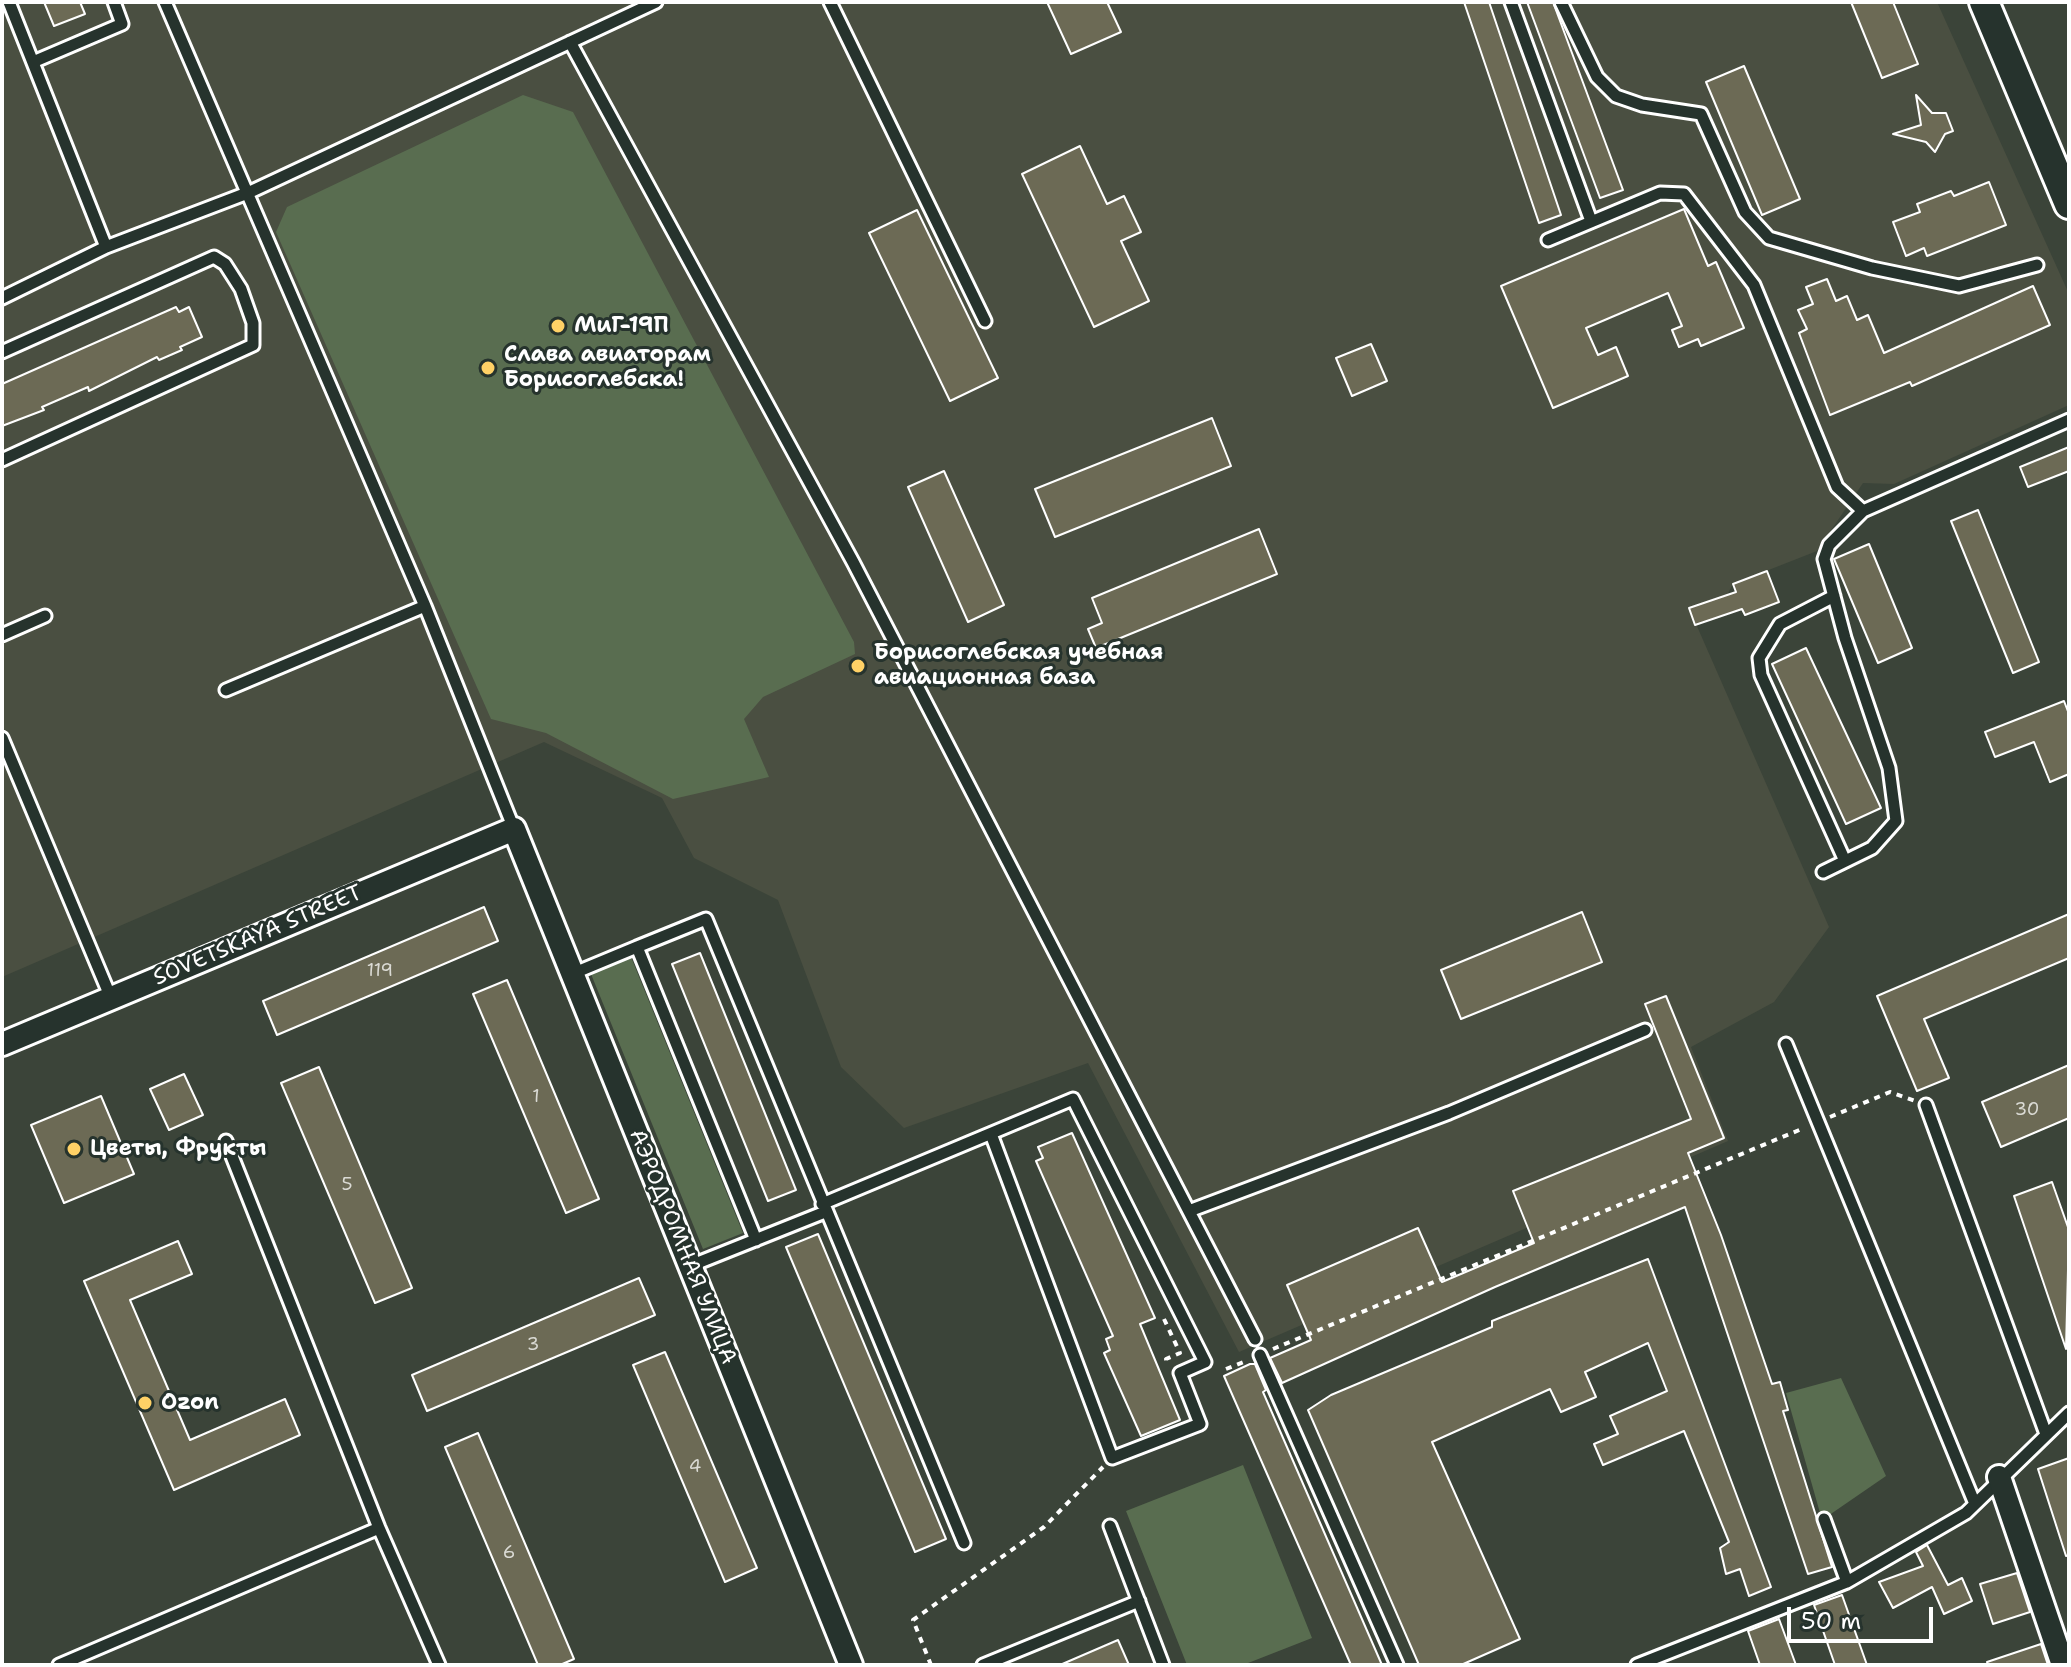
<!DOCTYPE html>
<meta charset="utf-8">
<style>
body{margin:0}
#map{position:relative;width:2071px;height:1667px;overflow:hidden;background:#3b4439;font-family:"Shantell Sans",sans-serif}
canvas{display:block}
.frame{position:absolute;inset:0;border:4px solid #fff;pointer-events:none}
.scale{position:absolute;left:1787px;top:1607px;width:146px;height:36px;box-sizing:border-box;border:4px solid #fff;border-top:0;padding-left:10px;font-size:24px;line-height:28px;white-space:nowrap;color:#fff;-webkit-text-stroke:6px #26332d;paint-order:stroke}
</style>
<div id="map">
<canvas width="2071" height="1667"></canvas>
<div class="frame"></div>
<div class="scale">50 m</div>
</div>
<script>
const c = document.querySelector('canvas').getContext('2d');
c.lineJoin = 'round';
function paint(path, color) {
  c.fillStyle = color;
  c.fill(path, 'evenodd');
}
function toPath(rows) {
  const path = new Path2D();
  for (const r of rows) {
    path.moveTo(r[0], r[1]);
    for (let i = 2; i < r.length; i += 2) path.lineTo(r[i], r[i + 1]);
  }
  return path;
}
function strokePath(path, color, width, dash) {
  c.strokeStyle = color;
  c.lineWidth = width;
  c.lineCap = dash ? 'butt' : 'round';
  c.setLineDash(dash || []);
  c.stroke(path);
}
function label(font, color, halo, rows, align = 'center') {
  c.font = font + ' "Shantell Sans",sans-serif';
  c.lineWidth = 6;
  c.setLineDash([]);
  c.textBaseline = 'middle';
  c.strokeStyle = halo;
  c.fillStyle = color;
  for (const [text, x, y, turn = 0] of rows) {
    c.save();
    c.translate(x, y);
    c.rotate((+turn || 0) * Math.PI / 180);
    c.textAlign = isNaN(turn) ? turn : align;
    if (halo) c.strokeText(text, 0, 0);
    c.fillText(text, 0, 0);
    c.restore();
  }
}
const built = toPath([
 [2,2,1937,2,2069,294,2069,405,1894,484,1863,483,1817,551,1733,584,1727,595,1689,608,1829,927,1774,1002,1691,1047,1728,1141,1239,1352,1088,1063,904,1128,841,1067,778,900,694,858,662,798,544,742,2,977]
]);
const green = toPath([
 [523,95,573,112,854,642,855,654,763,697,744,719,769,777,673,799,546,733,491,719,276,232,287,207],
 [631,957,743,1233,703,1249,591,974],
 [1841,1378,1886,1476,1822,1520,1786,1393],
 [1243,1465,1312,1638,1243,1665,1187,1665,1126,1511]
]);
const building = toPath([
 [44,2,80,2,85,14,54,26,44,2],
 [1047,2,1107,2,1121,32,1071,54,1047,2],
 [1464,2,1489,2,1561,215,1539,223,1464,2],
 [1527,2,1553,2,1623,190,1600,198,1527,2],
 [1851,2,1893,2,1918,64,1882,78,1851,2],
 [1744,66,1800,199,1762,215,1706,82,1744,66],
 [1916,95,1932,113,1946,113,1953,131,1945,134,1935,152,1926,142,1893,134,1921,125,1916,95],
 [1080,146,1107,204,1124,196,1141,232,1121,241,1149,301,1094,327,1022,174,1080,146],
 [1989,182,2006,225,1927,256,1924,248,1906,256,1893,222,1920,212,1917,204,1951,191,1954,196,1989,182],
 [1684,209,1708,266,1716,262,1744,328,1701,346,1698,339,1679,347,1672,330,1682,326,1668,293,1586,328,1598,355,1616,347,1628,376,1553,408,1501,286,1684,209],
 [917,210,998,378,950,401,869,233,917,210],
 [1827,279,1836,301,1847,296,1857,320,1868,315,1884,353,2033,286,2050,325,1912,386,1910,382,1830,415,1799,333,1807,329,1798,310,1813,304,1806,287,1827,279],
 [176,307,179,312,189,307,202,337,180,347,182,350,159,360,157,357,89,391,88,387,42,407,44,410,2,426,2,384,176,307],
 [1371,344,1387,381,1352,396,1336,358,1371,344],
 [1212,418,1231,466,1055,537,1035,489,1212,418],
 [2069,447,2069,471,2028,487,2020,467,2069,447],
 [944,471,1004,605,968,622,908,487,944,471],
 [1978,510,2039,662,2013,673,1951,521,1978,510],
 [1259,529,1277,574,1096,648,1088,629,1102,623,1092,598,1259,529],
 [1869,544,1912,648,1878,663,1834,559,1869,544],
 [1767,571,1779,602,1745,615,1742,609,1695,625,1689,608,1736,592,1733,584,1767,571],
 [1806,648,1881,808,1846,824,1772,664,1806,648],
 [2064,701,2069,714,2069,774,2050,782,2034,742,1995,757,1985,732,2064,701],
 [484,907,498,941,277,1035,263,1001,484,907],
 [1582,912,1602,962,1461,1019,1441,970,1582,912],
 [2069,914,2069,958,1924,1019,1949,1078,1917,1091,1877,996,2069,914],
 [700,953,796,1190,768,1201,672,964,700,953],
 [507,980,599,1199,566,1213,473,994,507,980],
 [1666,996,1724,1138,1688,1153,1721,1235,1772,1384,1780,1382,1788,1410,1783,1411,1832,1567,1808,1574,1685,1207,1495,1287,1282,1383,1270,1358,1311,1340,1287,1285,1418,1228,1442,1282,1534,1243,1513,1191,1691,1119,1645,1004,1666,996],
 [2069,1065,2069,1118,2001,1147,1982,1102,2069,1065],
 [319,1067,412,1288,375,1303,281,1083,319,1067],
 [184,1074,203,1115,169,1130,150,1089,184,1074],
 [101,1096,134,1174,64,1203,31,1125,101,1096],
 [1072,1133,1155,1318,1140,1324,1180,1420,1141,1436,1104,1353,1110,1350,1106,1339,1113,1336,1036,1161,1043,1158,1038,1147,1072,1133],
 [2052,1182,2069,1230,2066,1349,2014,1196,2052,1182],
 [818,1234,946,1539,915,1552,786,1247,818,1234],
 [178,1241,192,1274,130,1300,190,1440,285,1399,300,1435,174,1490,84,1281,178,1241],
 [1648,1259,1771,1587,1749,1596,1740,1569,1726,1574,1720,1548,1729,1542,1684,1431,1603,1465,1594,1444,1618,1434,1610,1416,1667,1391,1648,1343,1585,1372,1596,1397,1561,1412,1550,1389,1432,1442,1520,1639,1461,1665,1419,1665,1308,1410,1331,1395,1492,1327,1492,1321,1648,1259],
 [639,1278,655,1315,427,1411,412,1375,639,1278],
 [665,1352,757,1568,725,1582,633,1365,665,1352],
 [1250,1364,1255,1364,1266,1390,1263,1392,1382,1665,1351,1665,1224,1376,1250,1364],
 [478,1433,574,1659,560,1665,538,1665,445,1447,478,1433],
 [2069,1458,2069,1555,2066,1556,2038,1469,2069,1458],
 [1927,1545,1948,1585,1962,1578,1972,1601,1944,1614,1932,1587,1893,1608,1879,1582,1923,1566,1916,1552,1927,1545],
 [2017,1573,2030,1612,1993,1624,1980,1584,2017,1573],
 [1842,1595,1867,1665,1835,1665,1814,1605,1842,1595],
 [1779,1619,1796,1665,1760,1665,1748,1631,1779,1619],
 [1118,1640,1129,1665,1060,1665,1118,1640],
 [2041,1644,2048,1665,1988,1665,1987,1662,2041,1644]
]);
const path = toPath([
 [1830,1117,1890,1092,1915,1101],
 [1164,1319,1180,1353,1166,1359,1168,1365],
 [1273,1349,1804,1128],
 [1226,1369,1246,1361],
 [931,1665,913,1620,1044,1527,1103,1467]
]);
const service = toPath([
 [9,2,106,247],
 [165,2,425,606,514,829],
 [830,2,985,321],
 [1511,2,1591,221],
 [1561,2,1597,77,1616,96,1642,105,1701,114,1745,212,1769,238,1872,268,1959,286,2037,265],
 [570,42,853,562,1255,1339],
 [33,62,122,24,114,2],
 [1548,240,1660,193,1684,194,1754,285,1837,487,1863,511],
 [2,298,106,247,250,192,656,2],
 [2,352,214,257,225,264,241,289,253,323,253,345,2,460],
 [1834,596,1780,624,1759,658,1761,675,1845,861],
 [2,635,45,616],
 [226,690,425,606],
 [2,738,111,998],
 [1823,872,1872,848,1896,821,1889,768,1845,638,1824,559,1829,545,1863,511,2069,420],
 [572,974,637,947],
 [1786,1044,1975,1504],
 [1926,1105,2046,1434],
 [226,1141,379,1528,439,1665],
 [822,1204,1073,1099,1205,1362,1180,1373,1200,1424,1112,1458,991,1134],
 [1189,1211,1449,1113,1645,1030],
 [756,1240,637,947,706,919,964,1543],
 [690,1266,825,1212],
 [1260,1355,1397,1665],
 [1824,1519,1847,1582],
 [1110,1526,1163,1665],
 [59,1665,379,1528],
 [983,1665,1139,1601],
 [1637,1665,1847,1582,1966,1513,2069,1413]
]);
const minor = toPath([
 [2,1044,514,829,851,1665],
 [1999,1477,2063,1665]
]);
const tertiary = toPath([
 [1984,2,2069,204]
]);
const markers = [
 [558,326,8,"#ffd166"],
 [488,368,8,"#ffd166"],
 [858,666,8,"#ffd166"],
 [74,1149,8,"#ffd166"],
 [145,1403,8,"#ffd166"]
];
const numberNames = [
 ["119",380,971],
 ["1",536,1097],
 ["30",2027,1110],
 ["5",347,1185],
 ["3",533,1345],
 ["4",695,1467],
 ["6",509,1553]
];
const poiNames = [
 ["МиГ-19П",574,326],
 ["Слава авиаторам",504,355],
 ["Борисоглебска!",504,380],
 ["Борисоглебская учебная",874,653],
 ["авиационная база",874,678],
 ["Цветы, Фрукты",90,1149],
 ["Ozon",161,1403]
];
const streetNames = [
 ["SOVETSKAYA STREET",258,936,-23],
 ["АЭРОДРОМНАЯ УЛИЦА",682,1247,68]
];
paint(built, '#4a4f41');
paint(green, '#596d50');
paint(building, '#6c6a55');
strokePath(building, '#fff', 2);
strokePath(service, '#fff', 17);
strokePath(minor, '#fff', 28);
strokePath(tertiary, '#fff', 34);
strokePath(path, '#fff', 4, [6, 6]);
strokePath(service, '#26332d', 11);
strokePath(minor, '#26332d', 22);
strokePath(tertiary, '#26332d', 28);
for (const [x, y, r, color] of markers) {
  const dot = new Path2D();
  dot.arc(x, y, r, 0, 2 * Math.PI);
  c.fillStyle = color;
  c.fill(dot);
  strokePath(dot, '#26332d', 3);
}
label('18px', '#dadad4', null, numberNames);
label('bold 22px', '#fff', '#26332d', poiNames, 'left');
label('22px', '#fff', '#26332d', streetNames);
</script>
